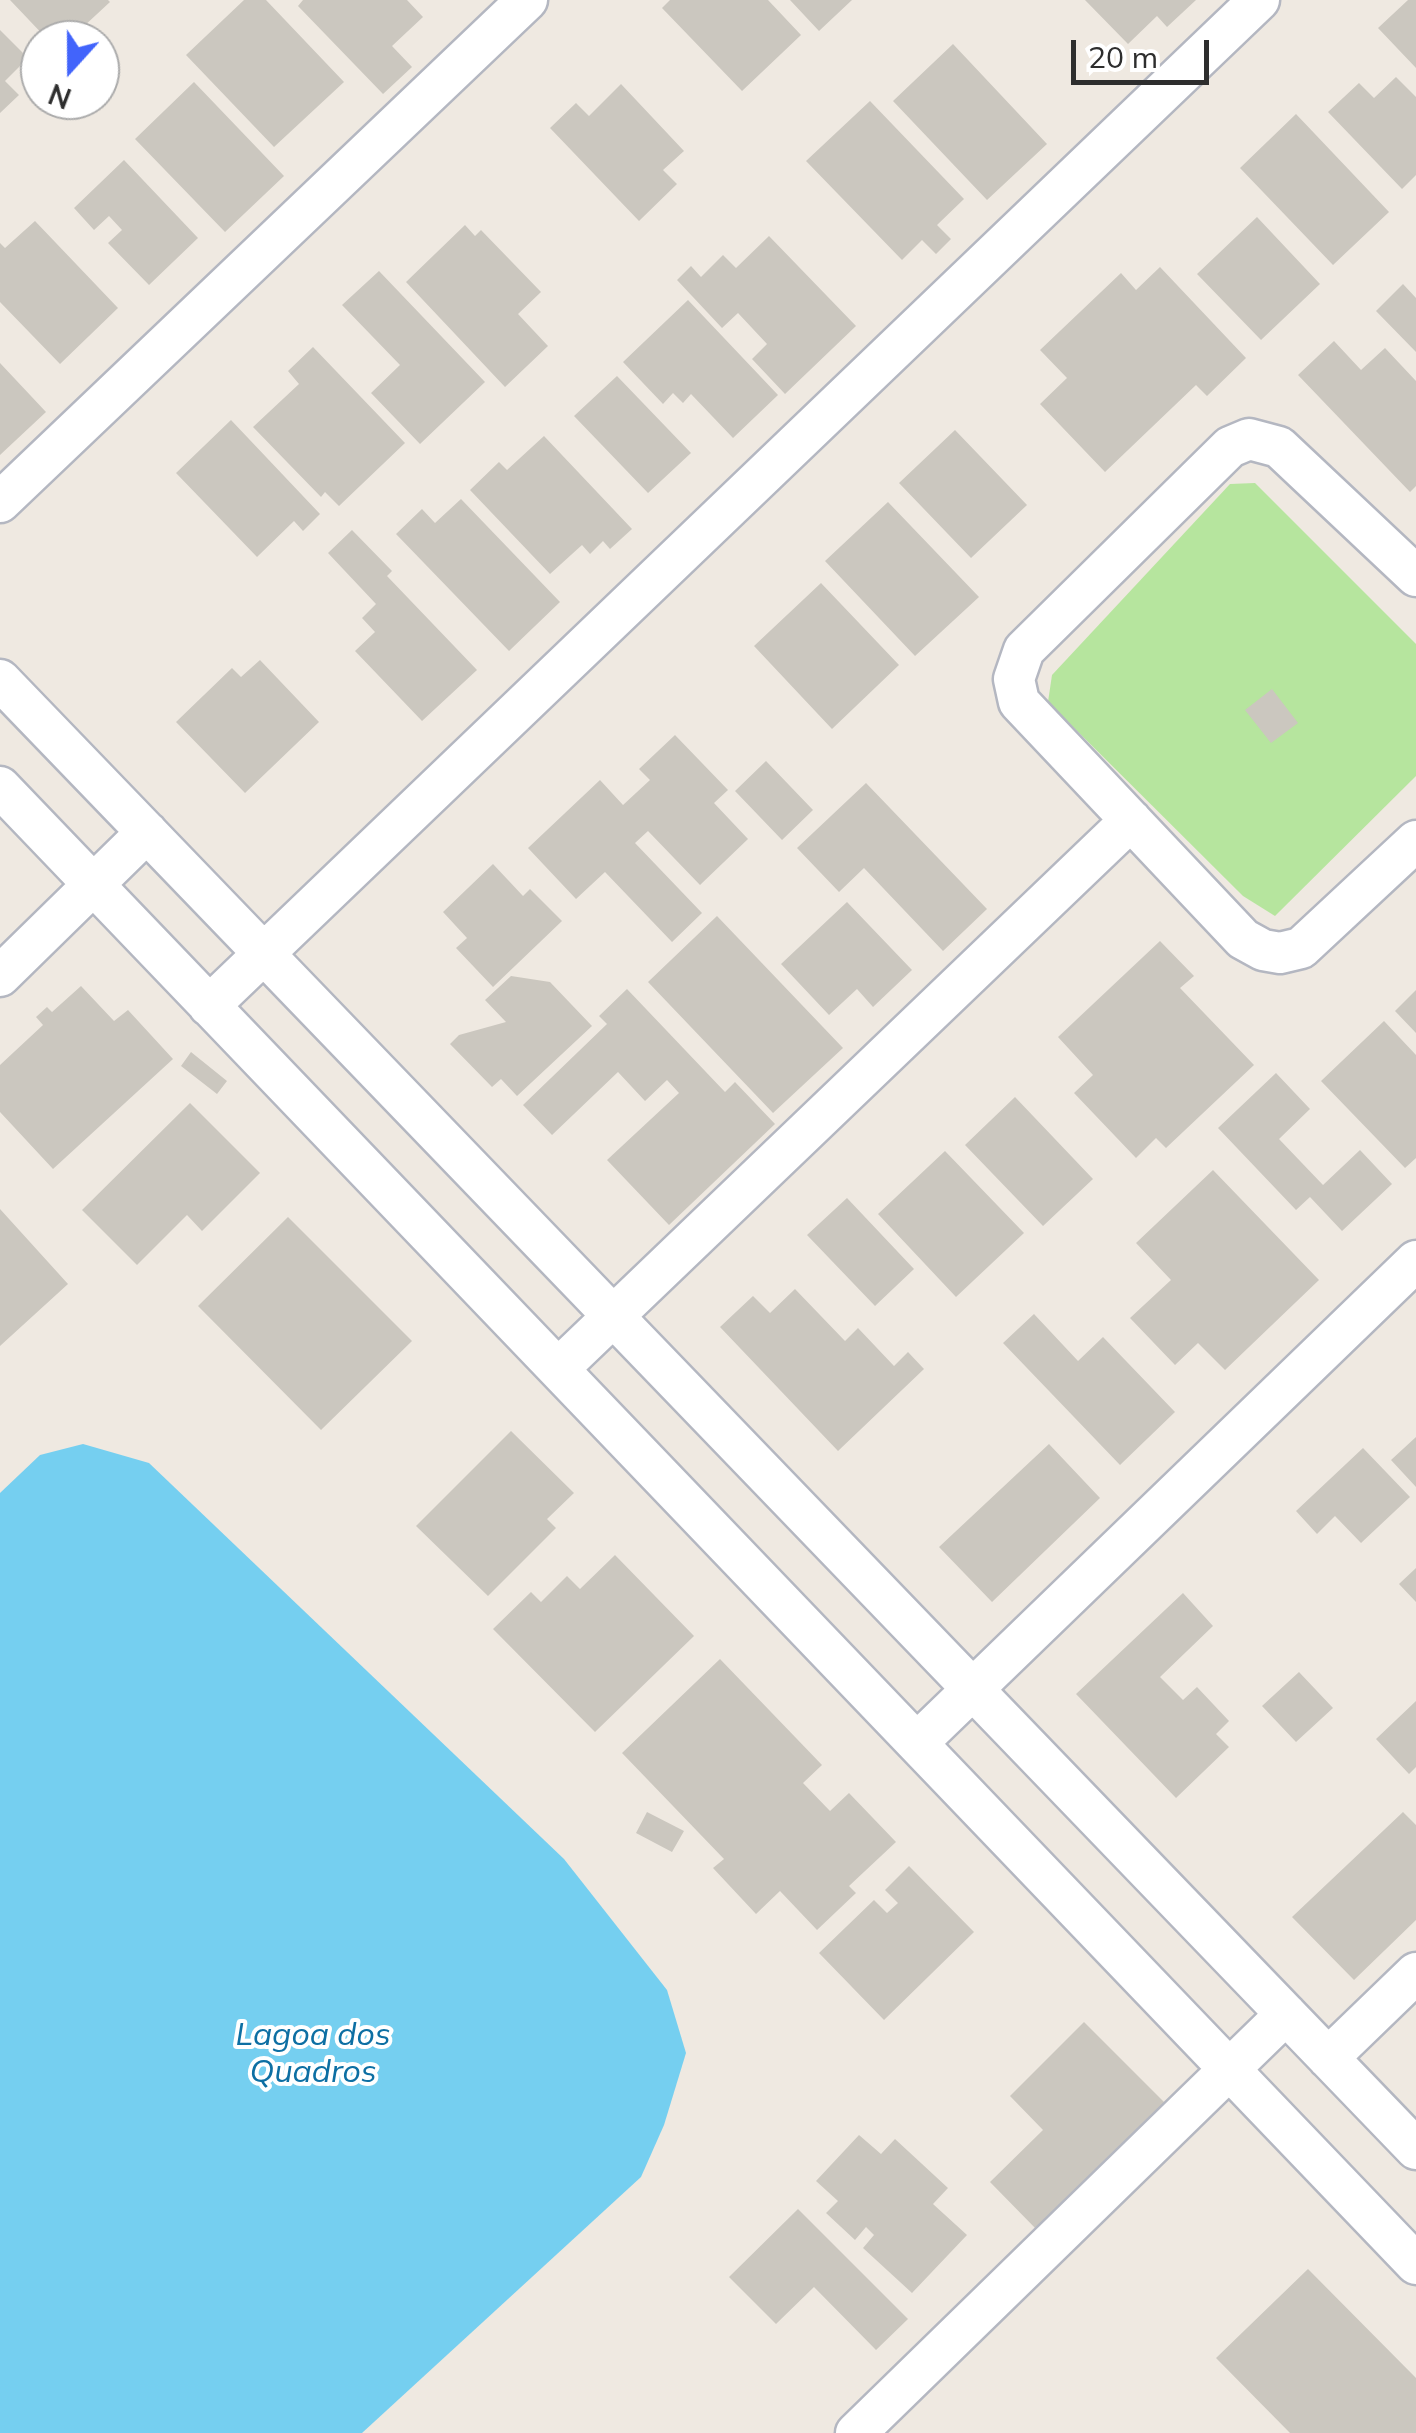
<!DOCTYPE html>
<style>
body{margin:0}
#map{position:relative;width:1416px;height:2433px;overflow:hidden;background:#efe9e1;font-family:Mulish,sans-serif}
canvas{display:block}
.north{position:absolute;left:20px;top:20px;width:100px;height:100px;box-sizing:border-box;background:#fff;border:2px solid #ababab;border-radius:50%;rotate:201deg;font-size:28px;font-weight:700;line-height:40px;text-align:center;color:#2e2e2e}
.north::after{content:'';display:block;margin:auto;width:35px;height:45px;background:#4264fb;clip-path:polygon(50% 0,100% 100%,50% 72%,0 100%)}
.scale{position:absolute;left:1071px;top:40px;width:138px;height:45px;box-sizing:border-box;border:5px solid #2e2e2e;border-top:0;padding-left:12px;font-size:30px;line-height:35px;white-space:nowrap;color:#2e2e2e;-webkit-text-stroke:8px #fff;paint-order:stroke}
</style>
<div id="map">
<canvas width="1416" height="2433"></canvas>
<div class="north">N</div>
<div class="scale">20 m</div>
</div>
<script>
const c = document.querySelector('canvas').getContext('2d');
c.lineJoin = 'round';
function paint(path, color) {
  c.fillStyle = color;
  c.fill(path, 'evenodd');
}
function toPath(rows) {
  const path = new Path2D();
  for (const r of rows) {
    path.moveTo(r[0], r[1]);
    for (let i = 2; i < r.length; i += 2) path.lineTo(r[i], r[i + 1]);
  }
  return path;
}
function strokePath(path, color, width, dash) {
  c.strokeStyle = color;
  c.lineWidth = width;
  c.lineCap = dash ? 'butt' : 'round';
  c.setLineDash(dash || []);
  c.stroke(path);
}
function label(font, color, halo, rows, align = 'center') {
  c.font = font + ' Mulish,sans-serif';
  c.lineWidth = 8;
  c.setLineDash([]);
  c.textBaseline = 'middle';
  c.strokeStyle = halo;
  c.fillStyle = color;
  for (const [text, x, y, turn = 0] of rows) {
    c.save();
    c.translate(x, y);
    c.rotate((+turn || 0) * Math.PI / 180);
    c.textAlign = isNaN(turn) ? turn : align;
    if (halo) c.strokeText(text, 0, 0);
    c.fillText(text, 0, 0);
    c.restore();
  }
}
const green = toPath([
 [1255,483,1416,644,1416,776,1275,916,1243,896,1048,702,1052,675,1230,484]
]);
const water = toPath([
 [83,1444,149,1463,564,1859,667,1990,686,2053,664,2125,641,2177,362,2433,0,2433,0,1493,40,1455]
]);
const building = toPath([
 [10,0,108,0,110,2,69,40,48,40],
 [244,0,266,0,344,82,274,147,186,55],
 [303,0,407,0,423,17,392,46,412,67,383,94,298,6],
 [670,0,768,0,801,35,742,91,662,8],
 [790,0,852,0,819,31],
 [1085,0,1196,0,1167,27,1157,16,1128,44],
 [1408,0,1416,0,1416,68,1378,28],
 [0,30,28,58,5,81,19,95,0,113],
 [953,44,1047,144,987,200,893,101],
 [1396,77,1416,97,1416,175,1402,189,1328,112,1359,83,1374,98],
 [194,82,284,176,225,232,135,139],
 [621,84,684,151,663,170,677,184,639,221,550,128,576,103,589,116],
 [870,101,964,199,937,225,951,239,936,254,922,240,902,260,806,161],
 [1296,114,1389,212,1333,265,1240,168],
 [124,160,198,238,149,285,108,243,122,230,109,216,94,230,74,208],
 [1257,217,1320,284,1261,340,1197,274],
 [35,221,118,308,60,364,0,302,0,243,5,248],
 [465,225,475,236,481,230,541,292,518,314,548,346,505,387,406,282],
 [769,236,856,326,785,394,752,359,767,344,738,313,722,328,677,280,691,266,701,277,723,255,736,268],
 [1160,267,1246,358,1207,396,1196,385,1105,472,1040,404,1067,378,1040,350,1121,273,1136,290],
 [379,271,485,382,420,444,371,393,400,365,342,305],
 [1403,284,1416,298,1416,352,1376,311],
 [688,300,778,395,733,438,691,394,683,403,673,393,663,404,623,362],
 [1334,341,1361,370,1385,348,1416,381,1416,486,1410,492,1298,375],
 [313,347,405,443,339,506,325,492,321,497,253,427,299,384,288,371],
 [0,363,46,412,0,455],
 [617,376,691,453,648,493,574,416],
 [231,420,320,514,303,531,294,521,257,557,176,473],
 [955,430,1027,505,971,558,899,483],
 [544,436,632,529,610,549,603,541,590,554,582,545,550,574,470,490,499,462,507,470],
 [461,499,560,602,509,651,396,534,422,509,435,523],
 [888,502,979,597,915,656,825,561],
 [352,530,392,571,387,576,477,670,422,721,355,651,375,632,362,618,376,604,328,553],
 [821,583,899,665,832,729,754,646],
 [260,660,319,722,245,793,176,722,232,668,241,677],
 [1272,689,1298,723,1271,743,1245,710],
 [675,735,728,790,714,803,748,839,700,885,648,831,635,843,702,913,672,942,605,872,576,899,528,848,600,780,623,805,650,780,639,769],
 [766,761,813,810,782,840,735,791],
 [866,783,987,909,943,951,864,868,839,892,797,848],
 [493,864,523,896,530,889,562,921,493,987,456,948,467,938,443,912],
 [847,902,912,970,873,1007,857,989,829,1015,781,964],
 [717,916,843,1048,773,1113,648,982],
 [1160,941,1194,976,1180,988,1254,1065,1166,1148,1156,1138,1136,1158,1074,1093,1093,1075,1058,1037],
 [511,976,550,982,592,1026,517,1096,501,1079,492,1087,450,1044,459,1035,506,1022,485,1000],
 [81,986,114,1021,128,1010,173,1059,53,1169,0,1112,0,1065,43,1025,36,1017,47,1007,52,1012],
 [627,989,725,1092,735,1082,775,1124,669,1225,607,1160,679,1093,667,1080,645,1101,618,1072,552,1135,523,1105,607,1024,599,1016],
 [1416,990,1416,1033,1395,1011],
 [1384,1021,1416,1055,1416,1158,1405,1168,1321,1081],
 [191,1052,227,1081,217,1094,181,1066],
 [1276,1073,1310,1109,1279,1139,1323,1185,1360,1150,1392,1184,1342,1231,1310,1197,1296,1210,1218,1128],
 [1015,1097,1093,1179,1043,1226,965,1145],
 [190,1103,260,1173,202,1231,187,1215,137,1265,82,1210],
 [945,1151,1024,1233,956,1297,878,1214],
 [1213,1170,1319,1280,1225,1370,1198,1343,1175,1365,1130,1318,1171,1280,1136,1243],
 [847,1198,914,1269,875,1306,807,1235],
 [0,1209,68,1284,0,1346],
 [288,1217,412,1341,321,1430,198,1306],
 [795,1289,845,1341,858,1328,894,1366,908,1352,924,1369,838,1451,720,1327,753,1296,770,1313],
 [1034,1314,1078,1361,1103,1337,1175,1412,1120,1465,1003,1343],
 [511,1431,574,1493,547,1519,556,1528,488,1596,416,1526],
 [1416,1437,1416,1487,1391,1460],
 [1049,1444,1100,1498,992,1602,939,1547],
 [1363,1448,1410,1497,1361,1543,1335,1516,1317,1534,1296,1511],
 [615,1555,694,1636,595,1732,493,1629,531,1592,541,1602,567,1576,580,1589],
 [1416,1568,1416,1602,1399,1584],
 [1183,1593,1213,1626,1160,1677,1183,1700,1197,1687,1229,1721,1216,1734,1229,1747,1176,1798,1076,1694],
 [720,1659,822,1765,803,1783,830,1811,849,1793,896,1842,849,1886,856,1893,817,1930,780,1891,756,1914,713,1868,724,1859,622,1753],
 [1299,1672,1333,1708,1296,1742,1262,1706],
 [1416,1701,1416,1767,1409,1774,1376,1739],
 [647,1812,684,1831,672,1852,636,1833],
 [1403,1812,1416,1825,1416,1920,1354,1980,1292,1917],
 [909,1866,974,1932,884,2020,819,1953,874,1900,887,1913,898,1903,885,1890],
 [1084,2022,1166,2104,1038,2231,990,2182,1043,2130,1010,2096],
 [859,2135,881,2154,895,2139,948,2188,933,2204,967,2235,912,2293,863,2248,874,2235,866,2227,855,2240,826,2213,838,2201,816,2181],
 [798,2209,908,2319,876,2350,814,2287,776,2324,729,2277],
 [1308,2269,1416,2378,1416,2433,1290,2433,1216,2358]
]);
const minor = toPath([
 [0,502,527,0],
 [1416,576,1279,447,1249,439,1230,447,1024,650,1014,679,1019,702,1243,939,1263,950,1280,953,1301,948,1416,841],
 [0,680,1416,2149],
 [0,787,1416,2264],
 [0,976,147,832],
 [209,1006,1259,0],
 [558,1369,1131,820],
 [917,1743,1416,1261],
 [1328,2058,1416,1973],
 [856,2433,1286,2014]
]);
const waterNames = [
 ["Lagoa dos",313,2035],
 ["Quadros",313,2072]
];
paint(green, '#b6e59e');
paint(water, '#75cff0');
paint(building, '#cbc7bf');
strokePath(minor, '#b4b7c1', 45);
strokePath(minor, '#fff', 40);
label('italic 32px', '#0d6fa3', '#fff', waterNames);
</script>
